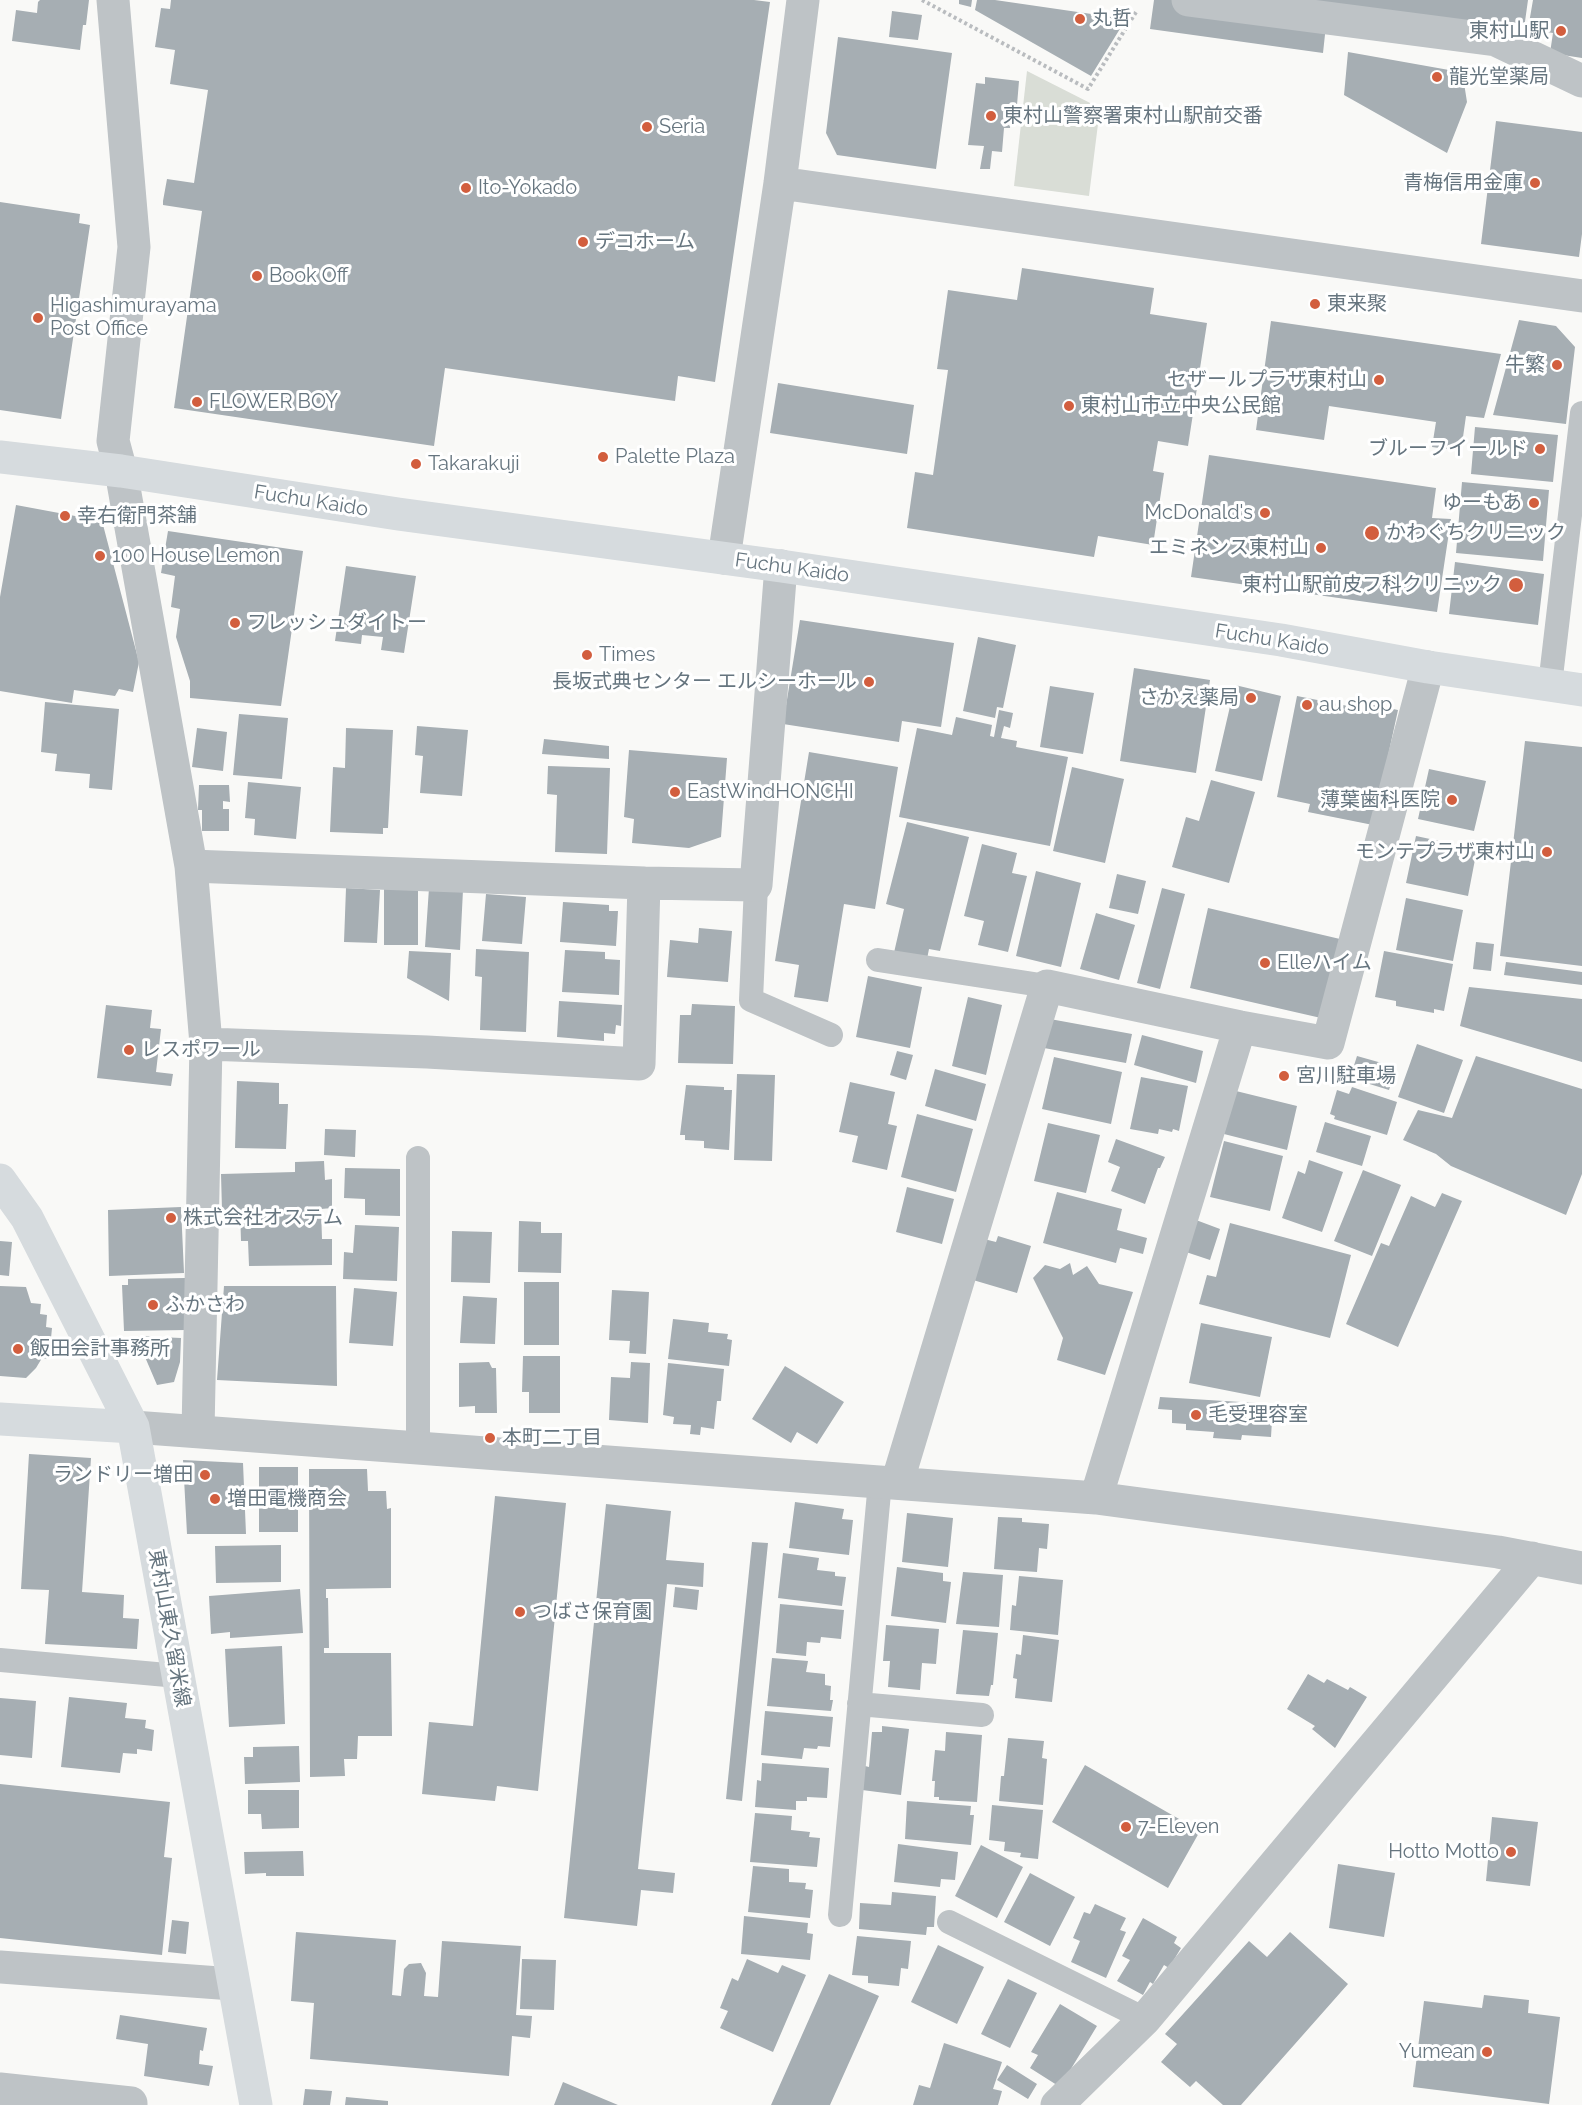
<!DOCTYPE html>
<meta charset="utf-8">
<style>
body{margin:0}
canvas{display:block;background:#f9f9f7}
</style>
<canvas width="1582" height="2105"></canvas>
<script>
const c = document.querySelector('canvas').getContext('2d');
c.lineJoin = 'round';
function paint(path, color) {
  c.fillStyle = color;
  c.fill(path, 'evenodd');
}
function toPath(rows) {
  const path = new Path2D();
  for (const r of rows) {
    path.moveTo(r[0], r[1]);
    for (let i = 2; i < r.length; i += 2) path.lineTo(r[i], r[i + 1]);
  }
  return path;
}
function strokePath(path, color, width, dash) {
  c.strokeStyle = color;
  c.lineWidth = width;
  c.lineCap = dash ? 'butt' : 'round';
  c.setLineDash(dash || []);
  c.stroke(path);
}
function label(font, color, halo, rows, align = 'center') {
  c.font = font + ' Raleway,"Noto Sans JP",sans-serif';
  c.lineWidth = 6;
  c.setLineDash([]);
  c.textBaseline = 'middle';
  c.strokeStyle = halo;
  c.fillStyle = color;
  for (const [text, x, y, turn = 0] of rows) {
    c.save();
    c.translate(x, y);
    c.rotate((+turn || 0) * Math.PI / 180);
    c.textAlign = isNaN(turn) ? turn : align;
    if (halo) c.strokeText(text, 0, 0);
    c.fillText(text, 0, 0);
    c.restore();
  }
}
const green = toPath([
 [1027,71,1100,108,1089,196,1014,186]
]);
const building = toPath([
 [40,0,89,0,86,25,83,25,80,50,12,41,16,10,37,13,38,2],
 [171,0,754,0,770,2,715,382,678,376,675,401,445,368,434,446,174,408,202,211,163,205,163,201,167,179,194,183,208,90,170,84,175,50,155,47,161,8,170,9],
 [959,0,972,0,971,7,959,4],
 [977,0,995,0,1126,19,1091,76,975,10],
 [1154,0,1528,0,1522,43,1327,16,1323,53,1150,29],
 [1533,0,1582,0,1582,58,1550,53,1553,33,1528,29],
 [892,11,922,15,918,40,889,37],
 [838,37,952,53,936,169,837,155,826,133],
 [1348,52,1449,70,1464,83,1467,102,1447,153,1344,95],
 [985,77,1019,81,1017,105,1012,105,1010,128,1004,128,1002,152,992,151,990,169,980,169,984,146,968,145,976,83,985,84],
 [1496,121,1582,132,1582,234,1579,257,1481,244],
 [0,202,80,214,79,223,90,225,61,419,0,410],
 [1022,268,1154,288,1150,314,1207,323,1188,446,1158,441,1153,471,1164,473,1153,545,1098,536,1094,557,907,528,915,472,933,475,948,370,937,369,948,290,1017,300],
 [1519,320,1556,326,1575,347,1566,424,1493,415],
 [1271,321,1501,354,1484,418,1466,416,1461,451,1432,447,1436,422,1329,406,1324,440,1256,430],
 [778,383,914,405,907,454,770,433],
 [1475,427,1558,435,1553,482,1471,474],
 [1209,455,1436,488,1432,518,1451,519,1437,612,1191,577],
 [1462,482,1549,490,1543,561,1456,553],
 [16,505,102,521,139,662,133,692,119,689,115,696,74,690,72,703,0,691,0,597],
 [168,531,303,551,281,706,190,698,190,681,176,637,180,609,171,607,175,576,161,573],
 [1455,562,1544,574,1538,625,1449,614],
 [346,566,416,576,404,653,381,650,383,637,362,635,361,644,335,641],
 [800,620,954,643,941,727,902,721,899,742,783,724],
 [978,637,1016,645,1003,708,997,707,995,718,963,711],
 [1134,668,1210,680,1196,773,1120,761],
 [1235,685,1281,696,1262,781,1215,771],
 [1050,686,1094,693,1083,754,1040,747],
 [1297,696,1348,706,1349,700,1398,710,1373,825,1308,812,1310,804,1277,797],
 [45,702,119,709,112,790,89,788,90,774,55,771,57,754,41,752],
 [999,710,1013,713,1010,728,1004,726,1001,738,1017,741,1016,747,1068,757,1050,846,899,817,917,728,952,735,956,717,992,725,990,736,994,737],
 [239,714,288,718,282,779,233,775],
 [417,726,468,730,462,796,420,793,423,756,415,755],
 [197,728,227,732,223,771,192,767],
 [346,728,393,730,388,828,383,828,383,834,330,832,333,767,345,768],
 [544,739,609,746,609,759,542,754],
 [1525,741,1582,747,1582,966,1500,956],
 [629,750,727,758,721,837,689,848,632,843,634,819,624,817],
 [809,752,898,767,875,909,844,904,828,1002,794,997,799,965,775,961],
 [548,766,610,768,607,854,555,852,557,795,547,794],
 [1072,767,1124,779,1105,863,1053,851],
 [1429,769,1486,781,1474,831,1418,819],
 [1211,780,1255,792,1229,883,1172,867,1186,817,1199,821],
 [248,782,301,787,296,839,254,835,255,819,245,818],
 [199,785,229,785,230,802,223,801,223,809,229,809,229,831,202,831,202,810,198,810],
 [907,822,969,837,940,951,929,949,926,964,893,957,904,909,886,904],
 [1416,836,1477,849,1468,896,1406,883],
 [982,844,1017,853,1012,873,1027,876,1008,952,978,945,984,921,964,916],
 [1036,871,1081,883,1061,967,1016,956],
 [1117,874,1146,881,1138,914,1109,908],
 [384,886,418,886,418,945,384,945],
 [346,888,380,890,377,943,344,942],
 [429,888,463,890,460,950,425,947],
 [1162,888,1185,894,1160,989,1137,983],
 [486,894,526,897,522,944,482,941],
 [1406,898,1463,910,1453,961,1396,950],
 [563,902,609,905,609,911,618,911,616,946,560,942],
 [1208,908,1340,939,1321,1018,1190,988],
 [1096,913,1135,925,1119,980,1080,969],
 [699,928,732,931,728,982,667,977,670,940,698,943],
 [1476,942,1494,944,1491,971,1473,969],
 [476,949,529,952,526,1032,480,1030,482,977,475,976],
 [565,950,605,952,605,959,620,960,619,995,562,992],
 [409,951,451,953,449,1001,407,978],
 [1384,951,1453,964,1444,1011,1434,1009,1434,1013,1396,1006,1396,1001,1375,997],
 [1506,962,1582,972,1582,985,1504,975],
 [868,976,922,987,910,1048,856,1037],
 [1469,987,1582,999,1582,1062,1460,1026],
 [968,997,1002,1005,986,1075,952,1066],
 [559,1001,622,1005,621,1026,616,1025,615,1034,604,1033,604,1041,557,1037],
 [692,1004,735,1006,733,1064,678,1063,680,1015,691,1015],
 [106,1005,152,1010,150,1028,161,1029,156,1072,173,1074,171,1086,97,1078],
 [1050,1019,1132,1034,1126,1063,1044,1048],
 [1142,1035,1203,1051,1196,1083,1134,1065],
 [1417,1044,1463,1060,1444,1113,1398,1097],
 [897,1051,913,1055,906,1080,890,1075],
 [1357,1056,1396,1067,1389,1090,1350,1078],
 [1476,1056,1582,1089,1582,1174,1566,1215,1451,1166,1436,1154,1403,1140,1418,1110,1452,1118],
 [1054,1057,1122,1072,1111,1124,1042,1109],
 [935,1069,986,1084,976,1121,925,1106],
 [737,1074,775,1075,772,1161,734,1160],
 [1141,1077,1188,1086,1179,1131,1173,1129,1172,1132,1159,1129,1158,1134,1130,1129],
 [237,1081,279,1083,279,1104,288,1104,286,1149,235,1148],
 [850,1082,895,1092,888,1124,897,1126,887,1170,852,1162,858,1136,839,1132],
 [686,1085,724,1087,724,1090,732,1090,729,1150,704,1148,704,1141,685,1140,685,1135,680,1135],
 [1352,1087,1397,1102,1387,1135,1334,1119,1335,1116,1330,1114,1337,1090,1349,1094],
 [1236,1091,1297,1106,1287,1150,1224,1134],
 [917,1114,973,1129,956,1192,901,1177],
 [1325,1122,1371,1136,1362,1166,1316,1152],
 [1048,1123,1100,1135,1086,1193,1034,1181],
 [325,1129,356,1130,355,1157,324,1155],
 [1116,1139,1165,1157,1160,1168,1158,1168,1145,1204,1111,1191,1120,1167,1108,1162],
 [1224,1141,1283,1156,1270,1211,1210,1197],
 [1309,1160,1343,1172,1322,1232,1282,1218,1298,1171,1305,1174],
 [324,1161,325,1180,332,1179,332,1208,321,1209,322,1239,332,1239,332,1265,249,1266,248,1241,241,1241,240,1210,222,1210,221,1174,295,1172,295,1162],
 [345,1168,400,1169,400,1216,365,1215,365,1199,344,1198],
 [1363,1170,1401,1185,1372,1256,1334,1241],
 [907,1187,954,1199,942,1244,896,1232],
 [1057,1192,1122,1209,1117,1230,1147,1238,1143,1254,1120,1248,1116,1263,1043,1243],
 [1442,1193,1462,1201,1398,1347,1346,1324,1381,1243,1389,1246,1411,1196,1435,1207],
 [181,1207,184,1273,109,1276,108,1210],
 [1196,1220,1220,1229,1210,1260,1186,1252],
 [519,1221,541,1222,541,1233,562,1233,561,1273,518,1272],
 [1230,1223,1351,1255,1330,1338,1199,1304,1207,1275,1216,1277],
 [355,1225,399,1227,397,1281,343,1279,344,1252,353,1253],
 [452,1231,492,1232,490,1283,451,1282],
 [998,1236,1031,1246,1017,1293,973,1280,984,1239,996,1242],
 [0,1241,12,1242,9,1276,0,1275],
 [1070,1263,1073,1275,1087,1266,1099,1284,1133,1292,1105,1375,1057,1360,1063,1338,1033,1278,1045,1265,1060,1269],
 [185,1278,186,1330,124,1331,122,1285,128,1285,128,1279],
 [524,1282,559,1282,559,1345,524,1345],
 [0,1286,26,1287,31,1303,41,1304,40,1314,47,1315,46,1327,52,1328,49,1359,42,1358,36,1368,26,1378,0,1376],
 [224,1286,336,1286,337,1386,217,1380],
 [354,1288,397,1292,393,1346,349,1343],
 [612,1290,649,1292,646,1354,629,1353,630,1341,609,1340],
 [463,1296,497,1298,495,1344,460,1343],
 [673,1319,709,1323,708,1332,728,1334,727,1339,732,1340,729,1366,668,1359],
 [1201,1323,1272,1337,1260,1397,1189,1383],
 [136,1336,181,1338,180,1362,174,1382,157,1385],
 [523,1356,560,1356,560,1413,529,1413,529,1392,522,1392],
 [489,1362,492,1368,496,1368,497,1413,475,1413,475,1406,459,1407,459,1363],
 [631,1362,650,1363,648,1423,609,1420,611,1377,630,1378],
 [668,1363,724,1369,721,1401,717,1401,714,1429,701,1427,700,1435,690,1434,691,1425,673,1424,674,1417,663,1415],
 [785,1366,844,1402,817,1444,797,1432,791,1443,752,1419],
 [1160,1397,1273,1404,1271,1437,1242,1435,1241,1440,1213,1438,1214,1432,1186,1430,1186,1424,1172,1423,1172,1410,1158,1409],
 [29,1454,91,1458,82,1592,124,1595,123,1618,139,1619,137,1649,45,1644,49,1590,21,1589],
 [183,1460,243,1463,246,1534,187,1534],
 [259,1467,298,1467,298,1532,259,1532],
 [309,1469,367,1469,368,1491,386,1491,387,1509,391,1508,391,1588,326,1589,326,1598,328,1598,329,1648,324,1648,324,1653,391,1653,392,1736,358,1736,357,1759,344,1759,345,1776,310,1777],
 [495,1496,566,1503,538,1791,497,1786,495,1801,422,1794,429,1722,473,1726],
 [795,1502,844,1509,842,1519,853,1520,849,1555,789,1548],
 [606,1504,671,1511,666,1560,704,1563,703,1587,667,1584,638,1869,675,1873,673,1893,641,1890,637,1926,564,1918],
 [907,1513,953,1518,948,1567,902,1562],
 [998,1517,1022,1518,1022,1522,1049,1524,1047,1549,1039,1548,1037,1572,994,1569],
 [752,1542,768,1543,742,1801,726,1799],
 [281,1545,281,1582,216,1583,215,1546],
 [783,1553,819,1558,817,1570,835,1572,835,1576,846,1577,842,1606,778,1598],
 [897,1567,943,1573,943,1581,951,1582,946,1623,891,1616],
 [963,1572,1003,1575,999,1627,956,1624],
 [1019,1576,1063,1580,1058,1635,1010,1630,1012,1605,1016,1606],
 [675,1587,699,1590,697,1610,673,1607],
 [300,1589,303,1633,230,1638,230,1632,211,1634,209,1596],
 [780,1604,844,1610,841,1639,821,1637,820,1643,807,1642,806,1656,776,1653],
 [886,1625,939,1629,936,1664,922,1663,920,1690,888,1687,890,1661,883,1661],
 [963,1630,998,1633,993,1685,991,1685,989,1696,956,1694],
 [1023,1635,1059,1640,1052,1702,1015,1698,1017,1679,1013,1678,1016,1654,1021,1655],
 [282,1646,285,1724,229,1727,225,1649],
 [772,1658,808,1661,806,1672,825,1674,825,1685,831,1686,830,1700,833,1700,831,1711,767,1706],
 [1308,1674,1324,1683,1327,1679,1348,1690,1350,1687,1367,1697,1335,1748,1312,1729,1315,1726,1287,1709],
 [69,1697,127,1703,125,1718,146,1720,145,1728,154,1730,152,1751,137,1749,137,1754,123,1753,120,1773,61,1767],
 [0,1698,36,1701,32,1758,0,1755],
 [765,1711,833,1717,830,1747,818,1746,817,1749,804,1748,802,1759,761,1755],
 [882,1726,909,1729,901,1795,862,1790,865,1766,869,1767,872,1732,882,1732],
 [946,1732,982,1735,977,1802,939,1800,939,1797,934,1797,935,1781,932,1781,935,1750,945,1751],
 [1008,1738,1044,1741,1042,1758,1047,1759,1043,1805,999,1801,1001,1776,1004,1776],
 [299,1746,300,1782,245,1784,244,1757,253,1757,253,1747],
 [762,1763,829,1768,827,1798,807,1797,807,1801,796,1801,796,1810,755,1807,757,1780,761,1781],
 [1085,1765,1200,1831,1168,1888,1052,1822],
 [0,1784,170,1802,164,1857,172,1858,162,1955,0,1938],
 [248,1790,299,1790,299,1828,262,1829,261,1814,248,1814],
 [907,1801,971,1806,970,1815,974,1815,971,1845,905,1839],
 [992,1805,1043,1810,1038,1859,1020,1857,1021,1853,1004,1851,1005,1842,989,1840],
 [755,1813,792,1816,791,1830,810,1832,809,1837,820,1838,817,1867,750,1862],
 [1492,1817,1538,1822,1530,1886,1486,1881],
 [898,1844,958,1852,955,1880,941,1879,940,1887,894,1882],
 [981,1845,1023,1867,997,1918,955,1896],
 [303,1851,304,1876,266,1876,266,1873,245,1874,244,1852],
 [1338,1864,1395,1873,1384,1937,1329,1928],
 [753,1866,789,1869,789,1882,806,1883,805,1889,813,1890,810,1918,748,1912],
 [1030,1873,1075,1897,1050,1946,1004,1922],
 [892,1892,936,1896,934,1927,927,1927,926,1935,859,1929,860,1903,891,1905],
 [1095,1904,1126,1918,1120,1930,1126,1932,1106,1978,1071,1962,1080,1941,1073,1938,1084,1912,1090,1914],
 [744,1916,808,1923,807,1933,813,1934,810,1960,741,1954],
 [1143,1918,1177,1937,1174,1943,1181,1948,1169,1968,1164,1965,1153,1984,1150,1982,1143,1995,1117,1981,1130,1960,1122,1956],
 [172,1920,189,1922,186,1954,168,1952],
 [296,1932,396,1940,392,1995,401,1996,404,1969,409,1964,421,1963,426,1973,424,1996,438,1997,442,1941,521,1946,516,2015,532,2016,530,2038,512,2036,509,2076,310,2059,314,2003,291,2001],
 [1290,1932,1348,1984,1241,2105,1223,2105,1196,2081,1190,2087,1161,2062,1177,2044,1165,2034,1249,1941,1267,1957],
 [857,1936,911,1941,908,1969,901,1968,899,1986,868,1983,868,1976,852,1975],
 [938,1945,984,1967,957,2024,911,2002],
 [522,1959,556,1960,554,2010,520,2009],
 [747,1959,778,1973,782,1965,806,1975,773,2052,720,2028,728,2011,720,2008,732,1978,738,1981],
 [829,1974,879,1996,830,2105,771,2105],
 [1008,1979,1037,1993,1010,2048,981,2034],
 [1484,1995,1529,2000,1528,2013,1560,2017,1549,2104,1413,2087,1424,2001,1482,2008],
 [1060,2004,1097,2026,1060,2087,1030,2068,1038,2055,1031,2052],
 [120,2015,207,2028,203,2051,200,2050,199,2064,213,2066,209,2086,144,2076,148,2044,116,2039],
 [944,2043,1002,2062,993,2089,1002,2091,998,2105,913,2105,919,2085,930,2088],
 [1007,2065,1037,2084,1028,2099,997,2080],
 [563,2082,618,2105,554,2105],
 [305,2089,332,2091,330,2105,303,2105],
 [346,2097,388,2101,388,2105,345,2105]
]);
const path = toPath([
 [922,0,1088,89,1136,12]
]);
const lane = toPath([
 [1550,685,1582,413],
 [756,885,751,1000,831,1035],
 [878,960,1047,986],
 [418,1158,418,1447],
 [0,1660,178,1676],
 [859,1704,982,1715],
 [840,1915,880,1482],
 [949,1922,1145,2019]
]);
const street = toPath([
 [113,0,134,247,113,441,121,471,191,866,206,1044,198,1431],
 [1188,0,1496,40,1582,81],
 [780,183,1582,296],
 [724,558,780,183,803,0],
 [191,866,644,883,639,1064,427,1052,206,1044],
 [644,883,756,885,781,566],
 [133,1427,1096,1498,1498,1552,1582,1568],
 [897,1483,1047,986,1240,1027,1328,1043,1428,667],
 [1096,1498,1240,1027],
 [0,1967,233,1984],
 [0,2089,131,2103,131,2105],
 [1057,2105,1145,2019,1532,1558]
]);
const secondary = toPath([
 [0,1180,27,1218,133,1427,256,2105],
 [0,1419,133,1427]
]);
const primary = toPath([
 [0,457,121,471,398,514,781,566,1281,640,1428,667,1582,690]
]);
const markers = [
 [1080,19,6,"#d25e3e"],
 [1561,31,6,"#d25e3e"],
 [1437,77,6,"#d25e3e"],
 [991,116,6,"#d25e3e"],
 [647,127,6,"#d25e3e"],
 [1535,183,6,"#d25e3e"],
 [466,188,6,"#d25e3e"],
 [583,242,6,"#d25e3e"],
 [257,276,6,"#d25e3e"],
 [1315,304,6,"#d25e3e"],
 [38,318,6,"#d25e3e"],
 [1557,365,6,"#d25e3e"],
 [1379,380,6,"#d25e3e"],
 [197,402,6,"#d25e3e"],
 [1069,406,6,"#d25e3e"],
 [1540,449,6,"#d25e3e"],
 [603,457,6,"#d25e3e"],
 [416,464,6,"#d25e3e"],
 [1534,503,6,"#d25e3e"],
 [1265,513,6,"#d25e3e"],
 [65,516,6,"#d25e3e"],
 [1372,533,8,"#d25e3e"],
 [1321,548,6,"#d25e3e"],
 [100,556,6,"#d25e3e"],
 [1516,585,8,"#d25e3e"],
 [235,623,6,"#d25e3e"],
 [587,655,6,"#d25e3e"],
 [869,682,6,"#d25e3e"],
 [1251,698,6,"#d25e3e"],
 [1307,705,6,"#d25e3e"],
 [675,792,6,"#d25e3e"],
 [1452,800,6,"#d25e3e"],
 [1547,852,6,"#d25e3e"],
 [1265,963,6,"#d25e3e"],
 [129,1050,6,"#d25e3e"],
 [1284,1076,6,"#d25e3e"],
 [171,1218,6,"#d25e3e"],
 [153,1305,6,"#d25e3e"],
 [18,1349,6,"#d25e3e"],
 [1196,1415,6,"#d25e3e"],
 [490,1438,6,"#d25e3e"],
 [205,1475,6,"#d25e3e"],
 [215,1499,6,"#d25e3e"],
 [520,1612,6,"#d25e3e"],
 [1126,1827,6,"#d25e3e"],
 [1511,1852,6,"#d25e3e"],
 [1487,2052,6,"#d25e3e"]
];
const poiNames = [
 ["丸哲",1092,19],
 ["東村山駅",1549,31,"right"],
 ["龍光堂薬局",1449,77],
 ["東村山警察署東村山駅前交番",1003,116],
 ["Seria",659,127],
 ["青梅信用金庫",1523,183,"right"],
 ["Ito-Yokado",478,188],
 ["デコホーム",595,242],
 ["Book Off",269,276],
 ["東来聚",1327,304],
 ["Higashimurayama",50,306],
 ["Post Office",50,329],
 ["牛繁",1545,365,"right"],
 ["セザールプラザ東村山",1367,380,"right"],
 ["FLOWER BOY",209,402],
 ["東村山市立中央公民館",1081,406],
 ["ブルーフイールド",1528,449,"right"],
 ["Palette Plaza",615,457],
 ["Takarakuji",428,464],
 ["ゆーもあ",1522,503,"right"],
 ["McDonald's",1253,513,"right"],
 ["幸右衛門茶舗",77,516],
 ["かわぐちクリニック",1386,533],
 ["エミネンス東村山",1309,548,"right"],
 ["100 House Lemon",112,556],
 ["東村山駅前皮フ科クリニック",1502,585,"right"],
 ["フレッシュダイトー",247,623],
 ["Times",599,655],
 ["長坂式典センター エルシーホール",857,682,"right"],
 ["さかえ薬局",1239,698,"right"],
 ["au shop",1319,705],
 ["EastWindHONCHI",687,792],
 ["薄葉歯科医院",1440,800,"right"],
 ["モンテプラザ東村山",1535,852,"right"],
 ["Elleハイム",1277,963],
 ["レスポワール",141,1050],
 ["宮川駐車場",1296,1076],
 ["株式会社オステム",183,1218],
 ["ふかさわ",165,1305],
 ["飯田会計事務所",30,1349],
 ["毛受理容室",1208,1415],
 ["本町二丁目",502,1438],
 ["ランドリー増田",193,1475,"right"],
 ["増田電機商会",227,1499],
 ["つばさ保育園",532,1612],
 ["7-Eleven",1138,1827],
 ["Hotto Motto",1499,1852,"right"],
 ["Yumean",1475,2052,"right"]
];
const streetNames = [
 ["Fuchu Kaido",311,501,9],
 ["Fuchu Kaido",792,568,8],
 ["Fuchu Kaido",1272,640,9],
 ["東村山東久留米線",169,1628,80]
];
paint(green, '#d9ddd6');
paint(building, '#a6aeb3');
strokePath(path, '#b9bcbf', 4, [3, 3]);
strokePath(lane, '#bec3c6', 24);
strokePath(street, '#bec3c6', 33);
strokePath(secondary, '#d6dbde', 33);
strokePath(primary, '#d6dbde', 33);
for (const [x, y, r, color] of markers) {
  const dot = new Path2D();
  dot.arc(x, y, r, 0, 2 * Math.PI);
  c.fillStyle = color;
  c.fill(dot);
  strokePath(dot, '#fff', 2);
}
label('20px', '#66757f', '#fff', poiNames, 'left');
label('20px', '#66757f', '#fff', streetNames);
</script>
